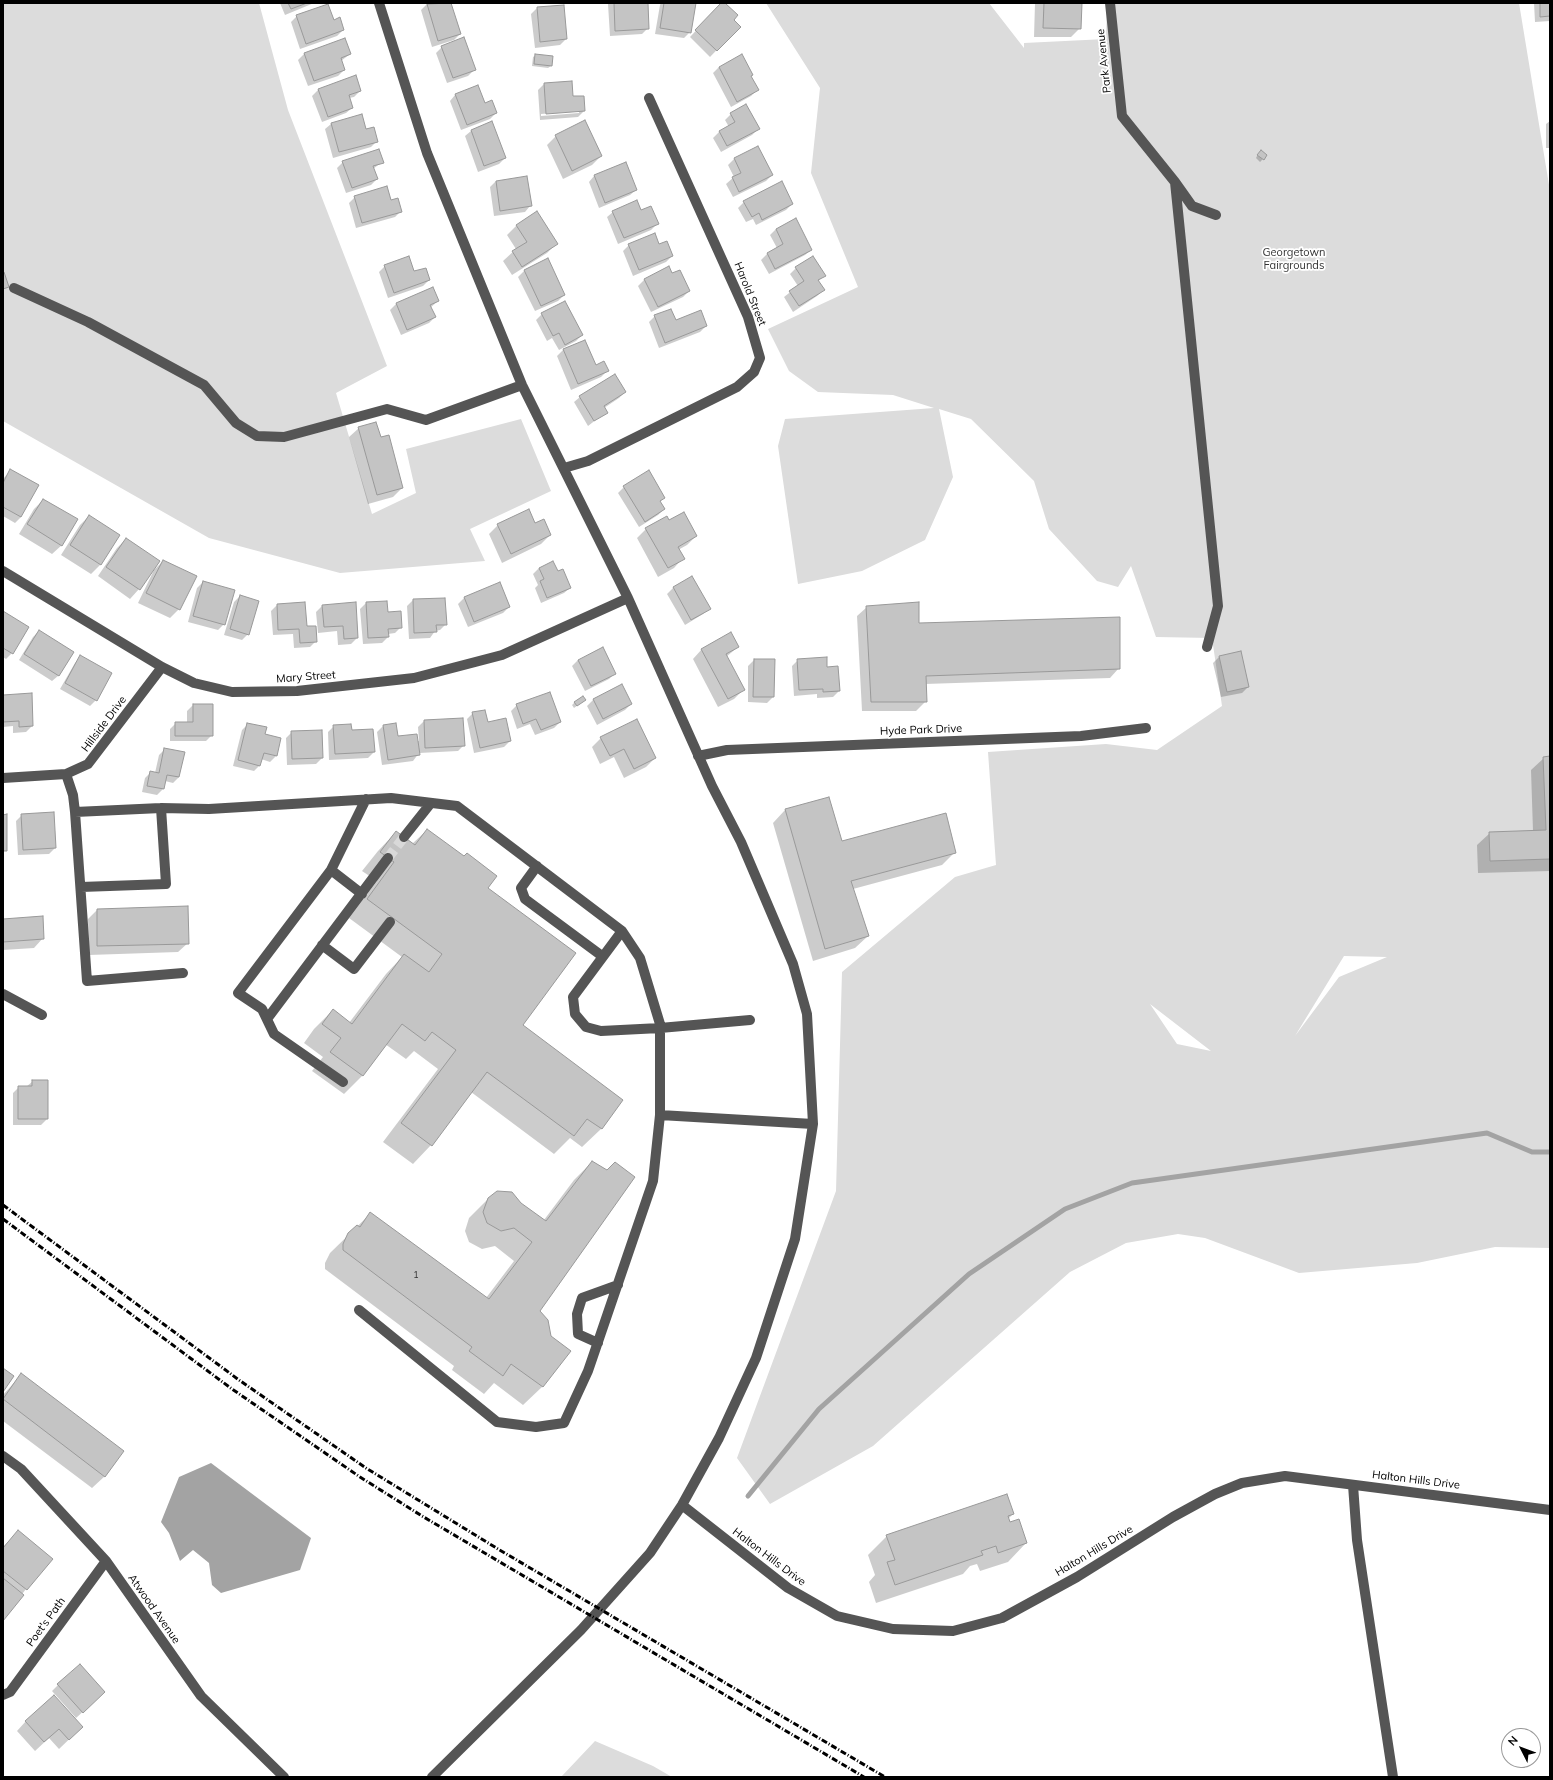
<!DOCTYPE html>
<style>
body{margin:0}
#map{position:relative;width:1553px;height:1780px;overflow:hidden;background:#fff;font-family:Mulish,sans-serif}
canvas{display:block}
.frame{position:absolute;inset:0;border:4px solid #000;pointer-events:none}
.north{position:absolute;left:1501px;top:1728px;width:40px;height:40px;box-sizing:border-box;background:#fff;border:1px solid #999;border-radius:50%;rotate:312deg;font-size:11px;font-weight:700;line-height:16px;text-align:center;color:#000}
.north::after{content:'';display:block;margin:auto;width:14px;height:18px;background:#000;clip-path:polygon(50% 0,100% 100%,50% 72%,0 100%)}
</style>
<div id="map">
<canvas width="1553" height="1780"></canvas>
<div class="frame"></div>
<div class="north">N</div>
</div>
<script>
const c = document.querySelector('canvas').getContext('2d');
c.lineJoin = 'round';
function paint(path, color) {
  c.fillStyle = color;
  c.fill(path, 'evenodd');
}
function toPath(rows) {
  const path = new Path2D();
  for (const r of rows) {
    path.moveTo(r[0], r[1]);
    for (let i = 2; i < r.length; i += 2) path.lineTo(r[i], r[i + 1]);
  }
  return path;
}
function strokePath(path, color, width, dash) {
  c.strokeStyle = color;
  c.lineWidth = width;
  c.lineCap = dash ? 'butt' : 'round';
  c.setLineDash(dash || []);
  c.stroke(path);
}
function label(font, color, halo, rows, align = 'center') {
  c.font = font + ' Mulish,sans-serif';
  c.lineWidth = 3.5;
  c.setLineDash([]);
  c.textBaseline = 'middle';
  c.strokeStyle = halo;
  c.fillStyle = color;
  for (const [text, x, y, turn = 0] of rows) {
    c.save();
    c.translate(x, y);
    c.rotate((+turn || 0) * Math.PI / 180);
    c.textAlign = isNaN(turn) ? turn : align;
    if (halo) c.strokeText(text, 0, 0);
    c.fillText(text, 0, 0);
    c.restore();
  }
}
const green = toPath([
 [3,3,259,3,288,110,387,366,336,393,372,514,416,493,406,449,521,419,551,491,470,529,485,561,340,573,209,538,3,421],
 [766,3,989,3,1024,48,1024,43,1106,39,1107,3,1519,3,1550,191,1550,1248,1495,1247,1417,1263,1299,1273,1205,1238,1178,1234,1126,1243,1070,1272,873,1446,770,1504,737,1458,836,1191,842,972,955,877,996,865,988,752,1106,744,1157,750,1222,706,1212,638,1156,637,1131,566,1118,587,1097,581,1049,529,1034,481,971,419,939,409,953,477,925,540,862,571,798,584,778,446,785,419,934,408,893,395,818,392,789,371,768,329,858,287,811,173,820,88],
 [1344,956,1387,957,1339,977,1295,1036],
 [1150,1004,1211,1051,1177,1044],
 [595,1741,653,1766,672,1777,561,1777]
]);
const water = toPath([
 [211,1463,311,1538,300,1570,221,1593,212,1585,209,1563,193,1550,180,1561,169,1533,161,1522,179,1477]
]);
const shadow = toPath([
 [280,3,314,3,285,15],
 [432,3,450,3,460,34,454,40,432,47,421,10,427,4],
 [609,3,647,3,648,28,642,34,610,36,608,4],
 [661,3,693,3,690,32,684,38,655,34,660,5],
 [722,3,724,3,733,20,739,27,710,57,690,37],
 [1035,3,1081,3,1080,28,1071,37,1034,37],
 [1534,3,1550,3,1550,21,1535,22],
 [537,8,566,39,560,45,535,48,531,14],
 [297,16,333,21,343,30,337,36,300,49,291,22],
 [345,39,350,54,341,61,344,70,338,76,308,86,298,60,304,54],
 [442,47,474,70,468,76,447,83,436,53],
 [536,55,551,66,548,68,532,66,533,57],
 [719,67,750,77,757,90,751,96,731,107,713,73],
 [571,82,572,97,584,111,578,117,540,120,538,90,544,84],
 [579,111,579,113,541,116,541,114],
 [477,87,484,104,496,113,490,119,461,130,450,101,455,95],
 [318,90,360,91,354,97,349,98,352,108,346,113,322,122,312,96],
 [731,114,758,129,752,135,721,152,713,138,719,132,729,127,725,120],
 [1550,121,1550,148,1546,148,1546,124],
 [492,123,505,158,499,164,478,172,465,136,471,131],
 [331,124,365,130,377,141,371,147,333,158,325,129],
 [556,136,601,156,592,165,563,179,547,145],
 [758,147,772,175,766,181,733,197,726,184,734,177,728,165,734,159],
 [1258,154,1263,159,1260,162,1256,158],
 [343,162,382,162,373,169,377,179,371,185,346,193,337,168],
 [594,176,636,190,630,195,599,208,589,182],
 [496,181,530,206,525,212,494,216,490,187],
 [355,197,390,201,401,211,395,217,356,228,349,203],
 [744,202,792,204,786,210,756,225,753,219,746,222,738,208],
 [613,212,657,224,651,230,618,244,607,217],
 [795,220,811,250,805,255,769,274,761,260,767,254,777,248,770,235,776,229],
 [517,225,556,244,547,253,512,275,503,261,516,249,507,235],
 [629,245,659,245,672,256,666,262,633,276,623,251],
 [547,260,564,295,558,301,535,311,518,277,524,271],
 [385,266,414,273,429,280,423,286,388,298,379,272],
 [668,268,672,275,689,291,683,297,651,312,638,286,644,280],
 [796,268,824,275,818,282,823,290,817,296,793,312,784,297,798,286,790,274],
 [432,288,438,301,430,308,435,317,429,323,401,335,390,310,396,304],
 [542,314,582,335,576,341,559,350,552,338,547,341,536,320],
 [655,316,676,321,706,326,700,332,659,348,649,322],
 [585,342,595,367,607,371,601,377,571,390,557,356,563,350],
 [625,392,619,398,604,408,606,412,588,426,574,402,580,397],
 [359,428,380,438,402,488,393,497,368,504,349,437],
 [10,471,21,517,15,523,3,516,3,479],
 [624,487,664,497,660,502,664,509,658,515,639,527,618,493],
 [43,500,62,545,52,554,19,534,34,509],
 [89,516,119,535,100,565,91,574,61,555,80,525],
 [669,522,696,536,687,545,678,550,683,558,674,568,658,577,637,538,646,529],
 [498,525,535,525,550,535,541,544,502,563,489,534],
 [126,539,139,589,130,599,98,576,117,548],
 [163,561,179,609,170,618,138,603,154,570],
 [553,563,557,573,570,588,564,593,541,603,535,588,538,585,533,574,539,568],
 [692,577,709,608,703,614,685,625,667,594,673,588],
 [203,582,224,624,218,630,188,622,197,588],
 [499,583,509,607,503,613,468,627,458,604,464,598],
 [240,596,248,634,242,640,224,635,234,602],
 [413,600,446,624,440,630,435,631,430,638,409,639,407,606],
 [366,603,401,627,395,633,388,634,388,637,382,643,363,644,360,609],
 [277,605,306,628,316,641,310,647,294,648,293,634,273,635,271,611],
 [322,606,357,638,351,644,338,645,337,631,318,633,316,612],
 [867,607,918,624,1119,668,1110,678,925,684,925,702,916,711,862,711,857,616],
 [3,612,12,653,6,659,3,657],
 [39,631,73,653,58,676,52,681,19,660,33,637],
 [738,647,726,657,743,690,734,699,718,707,693,659,702,649],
 [1240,652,1248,687,1242,693,1221,697,1213,663,1219,657],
 [81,657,96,700,90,706,60,689,75,663],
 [578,660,615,673,609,679,585,691,572,666],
 [754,660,773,697,767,703,748,702,748,666],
 [798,660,826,668,839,691,833,697,817,698,817,694,794,696,792,666],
 [621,685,631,704,625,710,597,725,587,706,593,700],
 [3,696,32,726,26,732,13,733,13,726,3,727],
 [585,700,574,708,572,705,575,702],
 [193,705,212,735,206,741,170,741,170,729,176,723,187,723,187,711],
 [517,705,560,722,554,728,535,735,530,724,517,729,511,711],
 [473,713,487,723,510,741,504,747,474,753,467,719],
 [424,721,464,745,458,751,419,753,413,761,382,765,377,732,383,726,397,737,419,741,418,727],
 [248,724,276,756,270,762,261,759,260,765,254,771,233,766,242,730],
 [334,726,351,731,374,752,368,758,329,760,328,732],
 [292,732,322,758,316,764,287,765,286,738],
 [601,738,655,758,646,767,624,778,614,757,600,764,592,747],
 [165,749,179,777,173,783,165,781,163,789,157,795,142,792,145,778,151,772,155,773,159,755],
 [1550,757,1550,871,1478,873,1477,845,1490,833,1533,831,1531,770,1544,758],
 [785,810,841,842,954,853,942,865,853,889,868,936,855,948,813,961,773,823],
 [22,815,55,848,49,854,18,855,16,821],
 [427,830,487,888,522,1026,622,1100,601,1129,582,1147,570,1138,554,1154,471,1092,431,1145,413,1164,383,1142,438,1069,414,1051,406,1059,385,1044,362,1076,344,1094,312,1071,323,1057,304,1043,314,1029,333,1010,349,1023,386,974,402,957,349,918,377,881,362,871,378,851,396,832,412,844],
 [187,907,188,943,178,952,89,955,88,919,97,910],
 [3,920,43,938,34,948,3,950],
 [33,1081,47,1119,41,1125,13,1125,13,1093,19,1087,26,1087],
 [592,1162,538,1311,550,1337,569,1351,542,1387,523,1405,494,1383,484,1394,452,1370,454,1366,325,1269,325,1263,330,1253,370,1214,486,1298,514,1261,495,1246,482,1249,469,1242,465,1231,469,1218,488,1199,521,1204,544,1220,574,1180],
 [21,1375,105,1476,92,1488,3,1421,3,1395],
 [1013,1514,1008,1519,1009,1523,1026,1543,1008,1562,980,1571,977,1564,970,1566,963,1574,876,1603,869,1582,875,1575,868,1555,887,1536],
 [18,1532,26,1589,3,1619,3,1547],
 [58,1685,98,1698,76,1718,52,1691],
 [26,1721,82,1727,59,1749,49,1738,35,1751,17,1731]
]);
const stream = toPath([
 [748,1496,819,1409,969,1274,1065,1209,1132,1183,1487,1133,1532,1152,1550,1152]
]);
const building = toPath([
 [288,3,307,3,291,9,288,3],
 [451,3,461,34,438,41,427,4,451,3],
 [614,3,648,3,649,29,615,31,614,3],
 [664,3,696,3,691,33,660,28,664,3],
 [721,3,725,3,738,15,734,20,741,27,717,51,695,30,721,3],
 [1044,3,1082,3,1081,29,1043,28,1044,3],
 [1540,3,1550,3,1550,16,1540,17,1540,3],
 [328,4,334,20,340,17,344,30,306,44,296,15,328,4],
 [564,5,567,39,540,42,537,7,564,5],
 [464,37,476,70,453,78,441,46,464,37],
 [345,38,351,54,341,58,345,70,314,81,304,53,345,38],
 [535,54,553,56,552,66,534,64,535,54],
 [742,54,753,75,751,76,759,90,737,102,719,67,742,54],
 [356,75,361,91,349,95,353,108,328,117,318,89,356,75],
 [572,81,573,96,584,96,585,111,546,114,544,83,572,81],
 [478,85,485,103,492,100,497,113,467,125,455,94,478,85],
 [746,104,760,129,727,146,719,131,735,122,730,113,746,104],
 [362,114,366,129,374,127,378,142,339,152,331,123,362,114],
 [585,120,602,156,572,171,555,135,585,120],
 [492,121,506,158,484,166,471,130,492,121],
 [758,146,773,175,739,192,732,177,741,173,734,158,758,146],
 [379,149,384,163,373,166,378,179,352,188,342,161,379,149],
 [1261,150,1267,155,1264,160,1257,155,1261,150],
 [626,162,637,190,605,203,594,175,626,162],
 [527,176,532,206,500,211,496,181,527,176],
 [782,181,793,204,762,220,759,213,752,217,743,201,782,181],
 [387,186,391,200,398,198,402,212,362,223,354,196,387,186],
 [637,200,641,210,651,206,659,224,624,238,612,211,637,200],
 [537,211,558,244,522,267,512,251,527,242,516,225,537,211],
 [796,218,812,250,775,269,767,253,783,244,776,229,796,218],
 [655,233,659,244,667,241,673,256,639,270,628,244,655,233],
 [409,256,414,271,426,268,430,280,394,293,384,265,409,256],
 [813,256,826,276,818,280,825,290,799,306,789,291,804,281,795,267,813,256],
 [548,258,565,295,541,306,524,270,548,258],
 [669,266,672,273,680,270,690,291,658,307,644,279,669,266],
 [3,272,4,272,9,287,3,289,3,272],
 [433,287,439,301,430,305,436,317,407,330,396,303,433,287],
 [565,301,583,335,565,345,559,333,553,336,541,313,565,301],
 [671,309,676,320,701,310,707,326,665,343,654,315,671,309],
 [585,340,596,365,604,361,609,371,578,384,563,349,585,340],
 [615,374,626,392,604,406,608,413,594,421,579,396,615,374],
 [376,422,381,437,389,435,403,488,377,495,358,427,376,422],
 [10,469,39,485,21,517,3,507,3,483,10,469],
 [649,470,665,498,660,501,665,509,645,522,623,486,649,470],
 [43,499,78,519,62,546,27,524,43,499],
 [529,509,535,523,544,519,551,535,511,554,497,524,529,509],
 [684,512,697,536,678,547,685,559,668,568,645,528,667,516,669,520,684,512],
 [89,515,120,535,101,565,70,545,89,515],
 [126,538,160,561,140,590,106,567,126,538],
 [163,560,197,576,180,610,146,593,163,560],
 [553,561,558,571,563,569,571,588,547,598,540,581,544,579,539,568,553,561],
 [692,576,711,609,691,620,673,587,692,576],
 [203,581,235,590,225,625,193,616,203,581],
 [500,582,510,607,474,622,464,597,500,582],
 [240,595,259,601,249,635,230,629,240,595],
 [445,598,447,625,436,625,437,632,414,633,413,599,445,598],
 [387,601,388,612,401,611,402,628,388,629,389,637,368,638,366,602,387,601],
 [305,602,307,626,316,626,317,642,300,643,299,629,278,630,277,604,305,602],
 [356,602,358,638,344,639,343,626,324,627,322,605,356,602],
 [919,602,919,623,1120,617,1120,669,926,676,927,702,871,702,866,606,919,602],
 [3,611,29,627,13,654,3,648,3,611],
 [39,630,74,652,59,676,24,654,39,630],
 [731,632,739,647,726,654,745,690,728,699,701,649,731,632],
 [603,647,616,674,591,686,578,660,603,647],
 [1241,651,1249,687,1227,692,1219,656,1241,651],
 [80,655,112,673,97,701,65,683,80,655],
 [827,657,827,667,838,666,840,691,823,692,823,689,799,690,797,659,827,657],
 [754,659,775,659,774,697,753,697,754,659],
 [622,684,632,704,603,719,593,699,622,684],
 [550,692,561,722,541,730,536,719,523,724,516,704,550,692],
 [32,693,33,726,19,727,19,721,3,722,3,695,32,693],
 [583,696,586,700,577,706,574,702,583,696],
 [193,704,213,704,213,736,175,736,175,722,193,722,193,704],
 [485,710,488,722,506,718,511,741,480,748,472,712,485,710],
 [463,718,465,746,425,748,424,720,463,718],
 [637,719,656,758,634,769,624,749,610,756,600,737,637,719],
 [247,723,267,727,265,734,281,738,277,756,264,753,260,766,238,760,247,723],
 [396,723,398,736,417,734,420,755,388,760,383,725,396,723],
 [351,724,352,730,373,729,375,752,335,754,333,725,351,724],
 [322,730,323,758,292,759,291,731,322,730],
 [164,748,185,752,179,777,167,775,164,789,147,786,150,771,159,773,164,748],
 [1550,756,1550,859,1490,861,1489,832,1546,830,1543,757,1550,756],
 [829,797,842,841,946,813,956,853,851,881,869,936,825,949,785,809,829,797],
 [54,812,56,848,23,850,21,814,54,812],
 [7,814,7,851,3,851,3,815,7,814],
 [427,829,464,856,467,853,497,876,488,888,576,953,523,1025,623,1100,602,1129,587,1119,574,1136,487,1072,432,1146,401,1123,456,1050,432,1032,425,1041,402,1024,363,1076,330,1052,341,1038,322,1024,333,1009,352,1024,404,954,429,972,442,954,367,899,394,862,380,852,396,831,415,845,427,829],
 [188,906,189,944,97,946,97,909,188,906],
 [43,916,44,939,3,942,3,919,43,916],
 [32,1080,48,1080,48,1119,18,1119,18,1086,32,1086,32,1080],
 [592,1161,607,1170,615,1162,635,1177,540,1311,548,1320,551,1336,571,1351,543,1387,511,1364,503,1376,469,1351,472,1347,343,1250,343,1244,348,1233,357,1225,360,1227,370,1212,489,1299,532,1242,514,1228,501,1231,487,1223,483,1212,488,1198,497,1191,512,1192,521,1203,546,1221,592,1161],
 [3,1368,14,1376,3,1392,3,1368],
 [21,1373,124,1451,105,1477,3,1399,21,1373],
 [1007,1494,1014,1514,1008,1516,1010,1522,1019,1519,1027,1543,998,1553,996,1546,981,1551,983,1555,895,1585,887,1562,895,1560,886,1535,1007,1494],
 [18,1530,53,1559,27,1590,3,1571,3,1548,18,1530],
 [3,1578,24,1595,3,1621,3,1578],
 [80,1664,105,1692,83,1713,57,1684,80,1664],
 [54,1695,83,1727,69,1740,59,1729,44,1742,25,1721,54,1695]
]);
const minorTunnel = toPath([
 [388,858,404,837]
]);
const minor = toPath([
 [379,3,427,153,522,385,628,598,712,786,741,842,793,964,807,1014,813,1124,795,1239,756,1358,719,1438,682,1505,650,1553,581,1630,432,1777],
 [1110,3,1122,116,1175,182,1218,606,1207,647],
 [1175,182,1192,206,1216,215],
 [14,288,88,322,204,385,236,423,257,436,284,437,387,409,426,420,522,385],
 [564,468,588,461,737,387,754,372,760,358,748,317,649,98],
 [3,571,162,667,194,683,232,692,297,691,414,678,502,655,628,598],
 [698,756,727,750,1081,736,1146,728],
 [66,774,73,795,75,812,161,808,209,809,391,798,457,806,622,931,640,958,660,1024,660,1115,653,1181,588,1371,564,1423,536,1427,497,1422,359,1310],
 [3,778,66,774,88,764,162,667],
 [75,812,87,981,183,973],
 [404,837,431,803],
 [537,866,521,888,525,899,602,956],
 [331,870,362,894],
 [81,887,166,884,161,808],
 [622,931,573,997,575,1014,586,1027,601,1031,660,1028,750,1020],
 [322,945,354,969,390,922],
 [3,994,42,1015],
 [267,1019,388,858],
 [343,1082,274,1034,262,1009,238,993,331,870,366,799],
 [660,1115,813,1124],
 [598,1343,578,1334,577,1314,582,1298,618,1285],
 [3,1456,21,1469,106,1561,201,1696,284,1777],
 [1353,1485,1357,1540,1393,1777],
 [682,1505,788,1588,837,1616,893,1629,953,1631,1002,1618,1077,1577,1173,1517,1215,1494,1242,1483,1285,1476,1550,1510],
 [3,1695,10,1692,106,1561]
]);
const rail = toPath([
 [3,1205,239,1380,366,1468,498,1549,885,1777],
 [3,1219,232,1389,360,1477,422,1516,864,1777]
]);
const numberNames = [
 ["1",416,1275]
];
const streetNames = [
 ["Park Avenue",1104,61,-96],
 ["Harold Street",750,294,68],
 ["Mary Street",306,677,-4],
 ["Hillside Drive",104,724,-53],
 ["Hyde Park Drive",921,730,-2],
 ["Halton Hills Drive",1416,1480,7],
 ["Halton Hills Drive",1094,1551,-31],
 ["Halton Hills Drive",769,1557,37],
 ["Atwood Avenue",154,1609,55],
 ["Poet's Path",46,1622,-54]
];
const parkNames = [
 ["Georgetown",1294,253],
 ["Fairgrounds",1294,266]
];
paint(green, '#dcdcdc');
paint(water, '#a3a3a3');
paint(shadow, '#0003');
strokePath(stream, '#a3a3a3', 5);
paint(building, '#c4c4c4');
strokePath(building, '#999', 1);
strokePath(minorTunnel, '#d9d9d9', 10, [10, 5]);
strokePath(minor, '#555', 10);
strokePath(rail, '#000', 3, [6, 2, 1, 2]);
label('9px', '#313131', null, numberNames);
label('11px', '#000', '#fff', streetNames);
label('11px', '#333', '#fff', parkNames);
</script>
